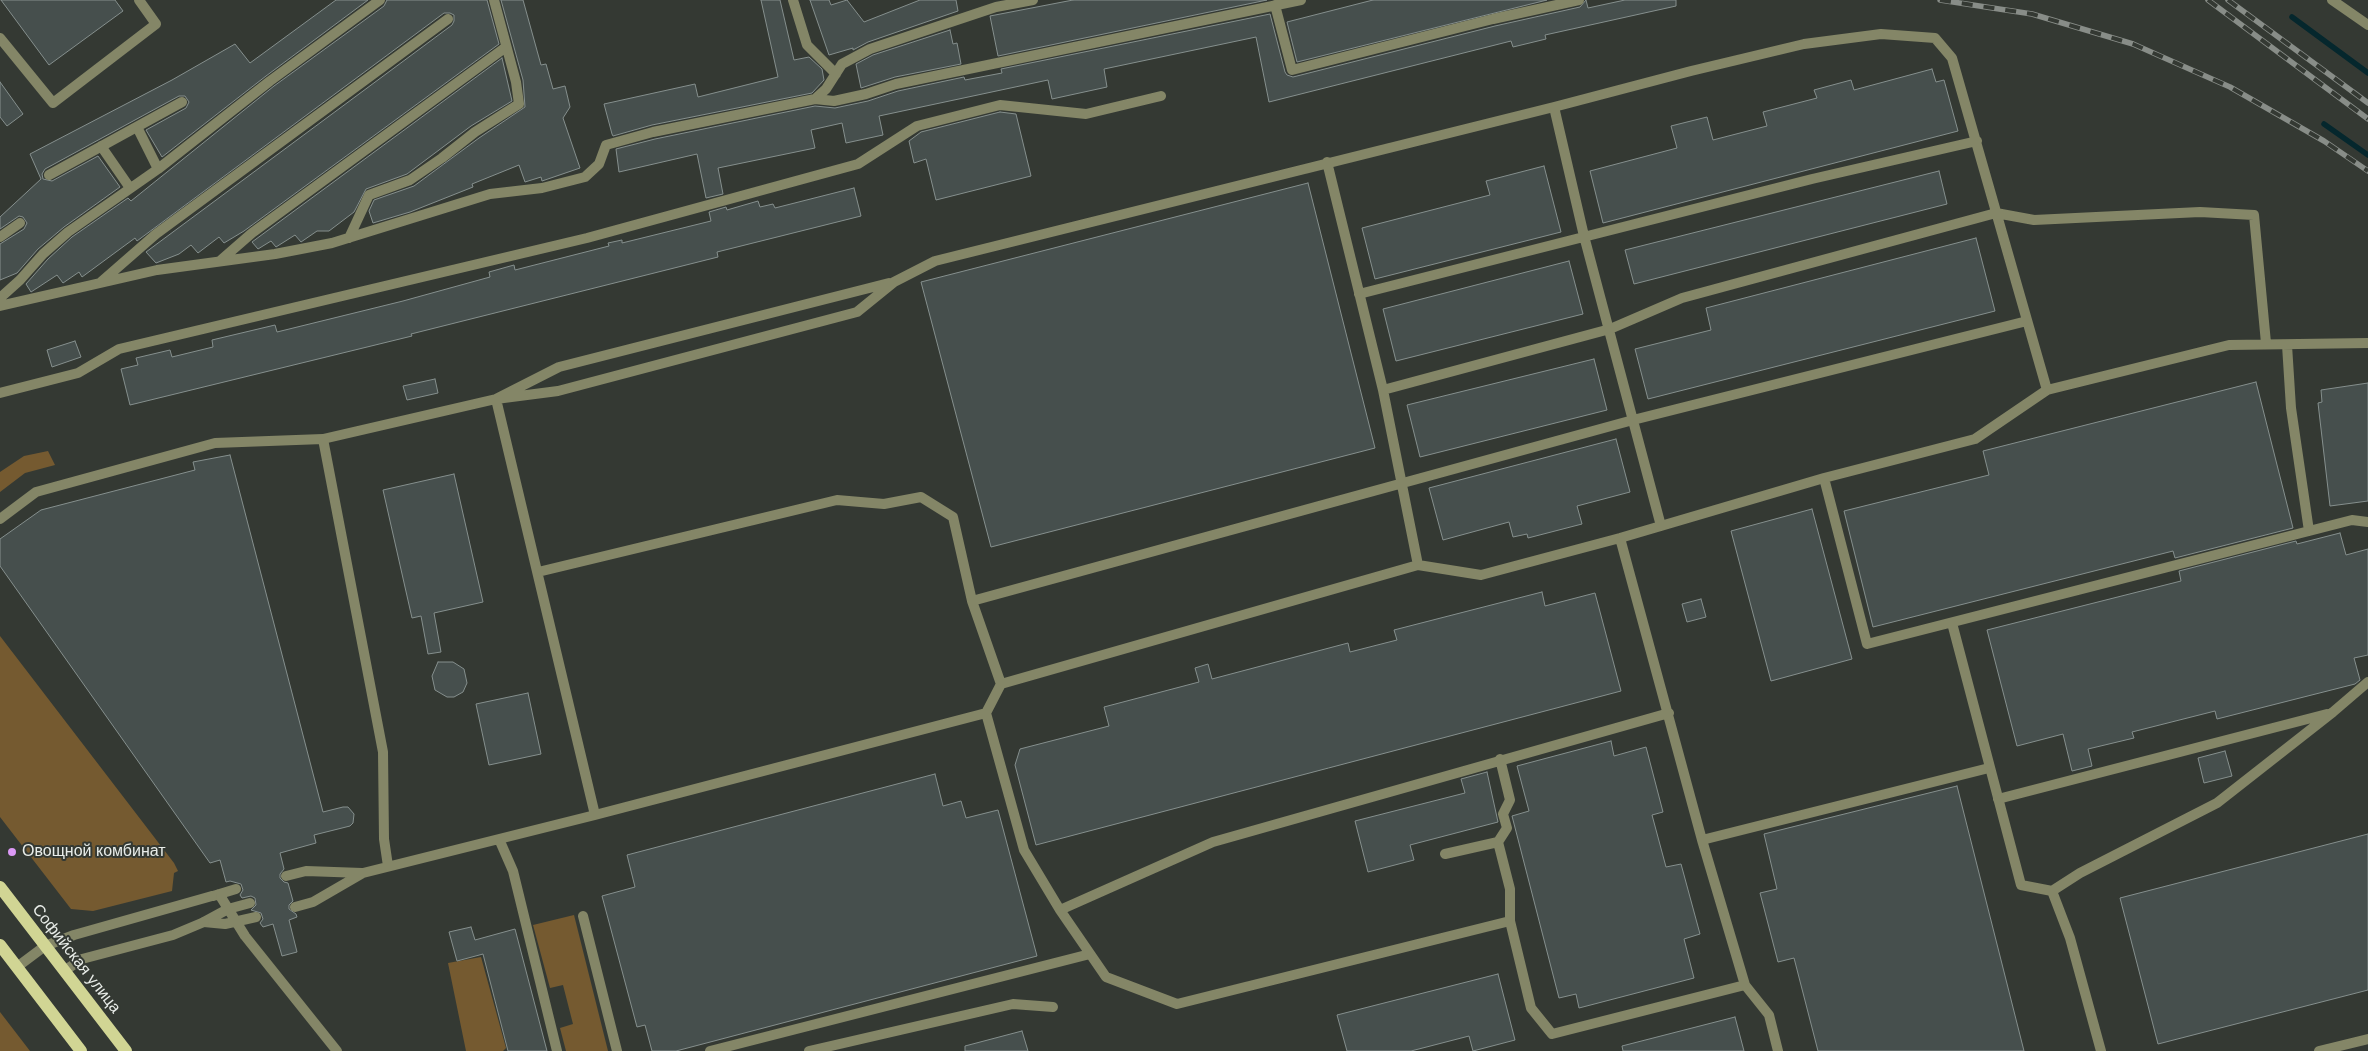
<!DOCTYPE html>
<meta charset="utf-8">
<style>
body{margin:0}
canvas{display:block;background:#343933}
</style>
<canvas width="2368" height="1051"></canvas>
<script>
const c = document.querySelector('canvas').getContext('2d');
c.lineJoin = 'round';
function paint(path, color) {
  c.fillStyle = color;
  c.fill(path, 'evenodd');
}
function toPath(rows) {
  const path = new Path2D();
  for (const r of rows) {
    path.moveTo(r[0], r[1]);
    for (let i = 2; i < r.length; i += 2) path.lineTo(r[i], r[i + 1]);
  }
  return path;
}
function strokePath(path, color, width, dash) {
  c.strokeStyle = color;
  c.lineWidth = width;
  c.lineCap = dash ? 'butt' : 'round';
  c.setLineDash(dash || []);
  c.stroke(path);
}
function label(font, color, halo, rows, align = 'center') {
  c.font = font + ' Helvetica,sans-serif';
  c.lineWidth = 4;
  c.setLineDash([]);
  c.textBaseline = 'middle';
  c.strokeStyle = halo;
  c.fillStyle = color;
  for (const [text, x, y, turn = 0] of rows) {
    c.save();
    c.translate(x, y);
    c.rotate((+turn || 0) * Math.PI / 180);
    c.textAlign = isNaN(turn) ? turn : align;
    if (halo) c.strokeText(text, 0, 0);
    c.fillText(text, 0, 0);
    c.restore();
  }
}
const green = toPath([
 [48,451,55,465,25,473,0,492,0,472,24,456],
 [0,636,174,863,178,871,174,873,172,891,93,911,71,909,0,817],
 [574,915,608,1051,566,1051,560,1028,573,1024,563,985,550,988,533,925],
 [481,957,506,1048,503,1051,466,1051,448,963],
 [0,1012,30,1051,0,1051]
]);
const stream = toPath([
 [2292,17,2368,73],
 [2324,124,2368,155]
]);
const building = toPath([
 [1,0,115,0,123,11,49,65,1,0],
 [336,0,368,0,266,76,162,157,146,130,186,108,189,102,185,96,179,96,45,169,42,174,43,179,52,181,98,156,120,187,64,227,38,249,17,273,0,280,0,244,24,229,27,223,23,217,19,216,0,229,0,217,41,179,30,154,172,80,235,44,250,63,336,0],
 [387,0,487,0,499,44,244,231,224,243,219,237,198,253,191,245,179,254,156,263,146,252,452,25,454,21,454,15,450,13,444,13,137,241,135,238,82,277,79,272,63,283,57,275,31,292,26,284,48,259,72,237,128,198,131,201,274,86,384,6,387,0],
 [501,0,523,0,541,65,546,64,553,89,565,86,570,107,563,118,580,168,542,181,541,177,525,182,519,165,472,184,473,187,410,212,373,223,369,211,374,200,414,186,479,138,525,107,523,80,501,0],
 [761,0,780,0,794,60,809,57,822,69,824,80,812,93,652,125,613,136,612,134,604,104,695,84,698,97,778,77,761,0],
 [810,0,829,0,831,5,847,0,864,22,920,0,956,0,958,11,868,42,853,50,853,48,829,55,810,0],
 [1073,0,1267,0,998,56,990,16,1073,0],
 [1373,0,1547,0,1297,62,1287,22,1373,0],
 [1586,0,1588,8,1625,0,1676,0,1676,6,1545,35,1546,39,1513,47,1511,41,1269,102,1256,37,1104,69,1107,87,1052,99,1048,80,879,116,883,135,846,143,842,123,811,130,815,148,718,168,723,194,706,198,697,154,619,172,616,149,655,139,815,106,835,108,868,101,898,91,964,77,965,80,1002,73,1001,69,1270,14,1285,72,1287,75,1293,77,1495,26,1580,7,1586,0],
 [950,30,953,44,957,43,961,64,895,77,861,88,856,64,873,55,950,30],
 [502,58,512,101,471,126,407,174,366,189,354,212,329,231,317,231,301,242,295,235,276,247,271,241,258,249,252,242,502,58],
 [1932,69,1936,82,1944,80,1958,131,1603,223,1590,171,1677,148,1671,126,1707,117,1713,140,1767,126,1763,112,1817,98,1814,90,1851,80,1854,90,1932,69],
 [0,82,23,114,7,126,0,117,0,82],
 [1000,112,1016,114,1031,176,936,200,926,159,914,163,909,141,921,132,1000,112],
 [1544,166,1561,232,1375,279,1362,228,1490,195,1486,181,1544,166],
 [1939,171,1947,204,1634,284,1625,250,1939,171],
 [1308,183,1375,448,991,547,921,282,1308,183],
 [854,188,861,216,717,252,718,257,411,334,412,336,130,405,121,369,138,365,136,358,170,350,172,357,213,347,212,340,275,325,277,332,403,301,490,277,489,272,514,265,515,270,609,246,608,243,622,240,622,243,711,221,709,212,726,207,727,210,758,201,760,207,773,204,775,208,854,188],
 [1976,238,1995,311,1648,399,1635,349,1711,330,1706,308,1976,238],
 [1569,261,1583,314,1396,361,1383,309,1569,261],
 [75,341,81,357,52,367,47,350,75,341],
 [1594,359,1607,410,1420,457,1407,405,1594,359],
 [435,379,438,393,407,400,403,386,435,379],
 [2256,382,2293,528,2175,558,2173,551,1873,627,1844,511,1989,475,1983,451,2256,382],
 [2368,383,2368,501,2330,506,2318,403,2322,402,2321,390,2368,383],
 [1616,439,1630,492,1577,506,1582,524,1528,538,1527,534,1513,537,1509,522,1443,540,1429,488,1616,439],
 [230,455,323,812,343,807,348,807,354,814,353,823,350,826,314,835,316,843,280,853,284,869,280,874,280,878,284,882,288,883,293,901,289,905,289,909,296,914,297,917,289,920,297,952,282,956,273,924,263,927,260,923,263,919,261,913,251,910,256,905,255,898,251,896,242,898,240,895,243,890,241,884,230,881,226,882,220,860,210,863,0,566,0,539,41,510,195,470,193,462,230,455],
 [454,474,483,602,434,613,441,652,428,654,421,616,412,618,383,490,454,474],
 [1812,509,1852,659,1771,681,1731,531,1812,509],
 [2340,533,2346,555,2368,549,2368,655,2354,658,2360,680,2355,684,2217,719,2215,711,2132,732,2134,738,2088,749,2092,766,2072,771,2063,734,2017,746,1987,630,2181,581,2179,571,2296,541,2297,544,2340,533],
 [1542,592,1545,606,1595,593,1621,691,1036,845,1015,765,1020,749,1109,726,1104,707,1199,682,1195,668,1208,664,1212,679,1348,643,1350,652,1397,640,1394,630,1542,592],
 [1701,599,1706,617,1687,622,1682,604,1701,599],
 [438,662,453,662,464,669,467,683,463,692,454,697,447,697,435,690,432,676,438,662],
 [528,693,541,754,489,765,476,704,528,693],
 [1611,741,1614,756,1646,747,1663,812,1652,815,1666,867,1681,864,1700,934,1684,939,1694,978,1579,1008,1576,994,1559,998,1512,816,1529,811,1517,766,1611,741],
 [2225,751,2232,776,2204,783,2198,758,2225,751],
 [1487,772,1498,822,1410,845,1414,860,1368,872,1355,821,1465,793,1461,779,1487,772],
 [935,774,943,806,961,801,966,818,998,810,1037,956,676,1051,652,1051,645,1025,637,1027,602,896,635,887,627,855,935,774],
 [1957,786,2024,1051,1818,1051,1794,958,1778,962,1760,893,1777,889,1764,834,1957,786],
 [2368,834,2368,990,2158,1044,2120,898,2368,834],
 [471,927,475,940,515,929,547,1051,508,1051,483,954,457,961,449,932,471,927],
 [1498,974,1515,1040,1473,1051,1469,1036,1411,1051,1347,1051,1337,1015,1498,974],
 [1735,1017,1744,1051,1623,1051,1622,1046,1735,1017],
 [1022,1031,1028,1051,965,1051,965,1046,1022,1031]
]);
const service = toPath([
 [793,0,807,45,836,74],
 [2332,0,2368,25],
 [1275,5,1292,70,1493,19,1579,0],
 [0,38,53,103,156,24,139,0],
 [815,99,834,101,866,94,896,84,1301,0],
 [1554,107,1584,236,1661,526],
 [137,127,158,169],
 [101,146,130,188],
 [1327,162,1383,390,1418,565],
 [49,175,182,102],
 [0,237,20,223],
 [349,238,369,195,410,180,442,158,475,132,519,104,516,82,494,0],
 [221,260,252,233,506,47],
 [101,282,156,234,448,19],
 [1359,294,1812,179,1977,141],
 [0,298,20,280,43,254,68,232,158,169,270,81,380,0],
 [0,306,157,270,275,254,332,243,490,194,542,188,585,177,599,164,606,145,653,132,815,99,826,89,842,64,870,49,996,7,1033,0],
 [2287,345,2291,408,2309,531],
 [1383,390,1610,329,1682,298,1996,213,2034,220,2200,212,2254,215,2266,343],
 [0,393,78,373,119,349,587,238,858,164,917,126,1000,105,1086,114,1161,96],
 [1824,478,1867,644,2309,531,2352,520,2368,522],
 [0,519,36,492,215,443,323,439],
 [1620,538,1702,840,1745,985,1769,1015,1778,1051],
 [538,572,837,500,884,504,921,497,953,517,972,601,1001,684],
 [972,601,1633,420,2027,321],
 [1952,623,2021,885,2052,891,2070,938,2101,1051],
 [986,713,1024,850,1060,910,1106,977,1177,1004,1510,921,1531,1008,1552,1034,1745,985],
 [1998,799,2327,714],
 [595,815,496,399,559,367,889,283],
 [499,839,513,871,557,1051],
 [1702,840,1989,768],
 [1498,842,1507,828,1503,814,1510,800,1500,759],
 [1445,854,1498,842,1510,889,1510,921],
 [388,866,384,839,383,752,323,439,496,399,558,391,857,312,894,282,935,261,1554,107,1691,71,1804,44,1881,34,1935,38,1952,58,2047,390,2229,345,2368,343],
 [286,876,306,871,362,873],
 [2052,891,2080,873,2217,803,2333,712,2368,682],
 [219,894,245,936,337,1051],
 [213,896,236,889],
 [295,907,313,902,363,873,595,815,986,713,1001,684,1418,565,1481,575,1620,538,1824,478,1975,439,2047,390],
 [1060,910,1213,842,1669,713],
 [583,916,617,1051],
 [204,922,225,924,256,917],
 [204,922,228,909,250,903],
 [710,1051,1090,954],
 [809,1051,1013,1004,1053,1007],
 [2319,1051,2368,1039]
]);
const minor = toPath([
 [17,967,45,946,74,935,212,896],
 [64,971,82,959,173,935,204,922]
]);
const primary = toPath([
 [0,887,126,1051],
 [0,945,81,1051]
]);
const rail = toPath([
 [1940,0,2032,14,2133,44,2230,87,2324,141,2368,171],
 [2208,0,2368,119],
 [2228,0,2368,103]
]);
const markers = [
 [12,852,5,"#db99f5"]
];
const poiNames = [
 ["Овощной комбинат",22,852]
];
const streetNames = [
 ["Софийская улица",76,959,52]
];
paint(green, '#755a30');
strokePath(stream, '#05272d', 5.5);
paint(building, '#464f4d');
strokePath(building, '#858f8d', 1);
strokePath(service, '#848667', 10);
strokePath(minor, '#848667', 10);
strokePath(primary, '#d1d594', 12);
strokePath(rail, '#888d88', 5.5);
strokePath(rail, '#343933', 4, [11]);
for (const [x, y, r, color] of markers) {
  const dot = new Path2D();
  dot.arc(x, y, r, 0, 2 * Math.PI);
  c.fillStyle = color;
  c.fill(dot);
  strokePath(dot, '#343933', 2);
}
label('16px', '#e9ede9', '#343933', poiNames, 'left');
label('16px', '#e9ede9', '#343933', streetNames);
</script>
